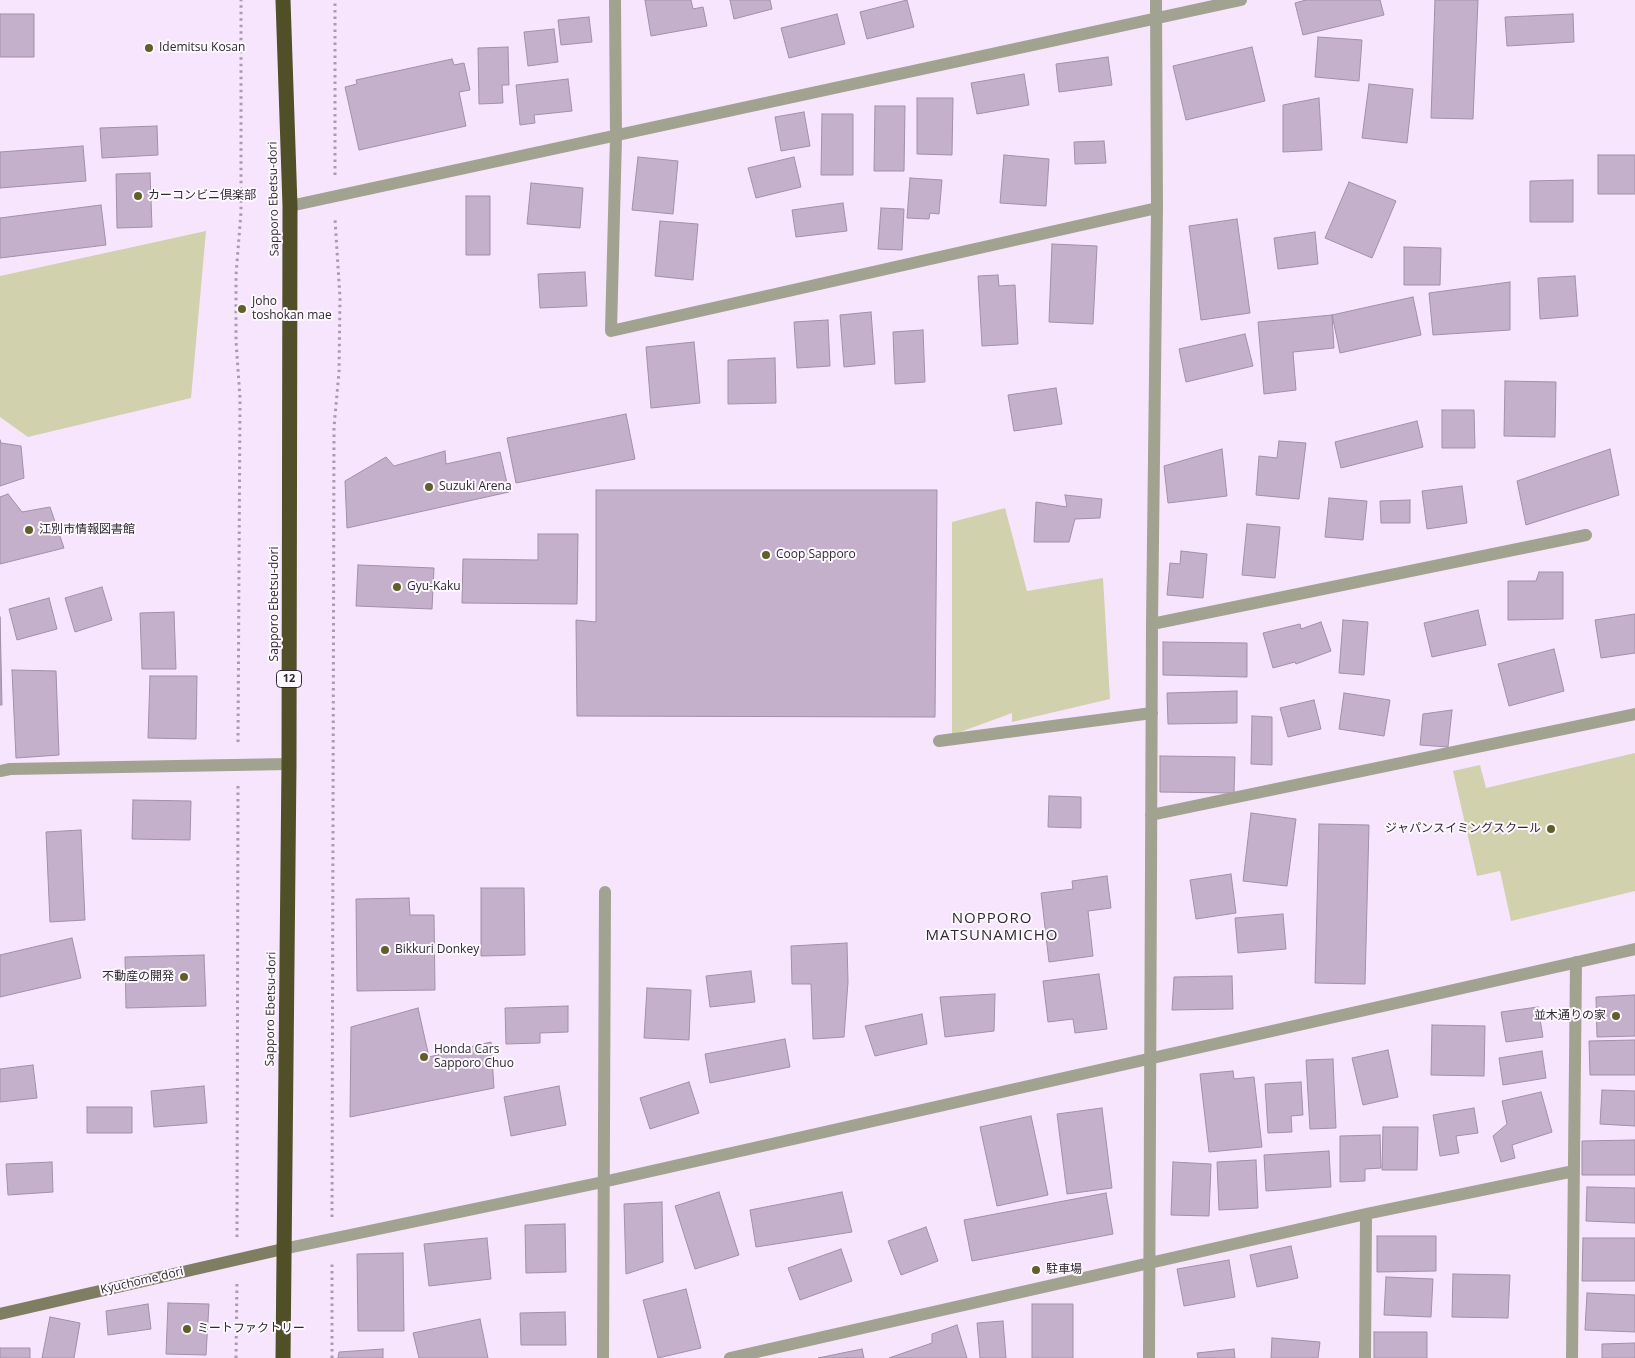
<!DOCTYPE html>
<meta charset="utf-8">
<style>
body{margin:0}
canvas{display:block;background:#f6e5fc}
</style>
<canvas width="1635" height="1358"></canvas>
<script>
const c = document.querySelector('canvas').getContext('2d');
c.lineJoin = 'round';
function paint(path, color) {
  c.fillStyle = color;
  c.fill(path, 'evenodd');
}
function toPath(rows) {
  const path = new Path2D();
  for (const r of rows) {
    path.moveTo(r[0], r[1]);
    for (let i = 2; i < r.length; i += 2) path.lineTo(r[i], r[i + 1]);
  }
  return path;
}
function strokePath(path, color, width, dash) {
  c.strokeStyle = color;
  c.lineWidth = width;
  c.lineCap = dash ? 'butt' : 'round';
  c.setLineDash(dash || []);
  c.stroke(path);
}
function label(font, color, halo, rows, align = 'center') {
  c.font = font + ' "Open Sans","Noto Sans JP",sans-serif';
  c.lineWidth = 4;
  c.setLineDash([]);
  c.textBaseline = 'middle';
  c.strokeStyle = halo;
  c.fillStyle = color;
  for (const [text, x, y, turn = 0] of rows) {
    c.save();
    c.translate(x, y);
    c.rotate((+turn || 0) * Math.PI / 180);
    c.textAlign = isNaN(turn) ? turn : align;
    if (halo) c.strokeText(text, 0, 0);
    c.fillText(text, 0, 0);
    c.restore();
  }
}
const green = toPath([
 [206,231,191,398,28,437,0,417,0,276],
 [1005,508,1027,591,1103,578,1110,699,1012,722,1012,713,952,735,952,522],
 [1635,753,1635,891,1511,921,1500,871,1477,876,1453,771,1480,765,1486,788]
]);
const building = toPath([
 [645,0,691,0,693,9,703,7,707,26,651,36,645,0],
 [730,0,770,0,772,9,734,19,730,0],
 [907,0,914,27,867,39,860,12,907,0],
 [1306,0,1380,0,1384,15,1303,35,1295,3,1306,0],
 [1435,0,1478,0,1473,119,1431,118,1435,0],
 [0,14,34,14,34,57,0,57,0,14],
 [837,14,845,44,789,58,781,28,837,14],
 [1573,14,1574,42,1507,46,1505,17,1573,14],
 [589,17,592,42,561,45,558,20,589,17],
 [554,29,558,62,528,66,524,32,554,29],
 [1318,37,1362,40,1359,81,1315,77,1318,37],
 [508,47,509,85,502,85,503,103,479,104,478,48,508,47],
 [1252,47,1265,101,1186,120,1173,66,1252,47],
 [1108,57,1112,85,1059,92,1056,64,1108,57],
 [452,59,454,65,464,63,470,90,459,92,466,126,359,150,345,87,357,84,356,80,452,59],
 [1024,74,1029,105,977,114,971,83,1024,74],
 [568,79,572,111,534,115,535,123,520,125,516,85,568,79],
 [1369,84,1413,89,1407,143,1362,138,1369,84],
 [917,98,953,98,952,155,917,154,917,98],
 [1319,98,1322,150,1283,152,1283,105,1319,98],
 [875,106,905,106,904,171,874,171,875,106],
 [804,112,810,146,781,151,775,117,804,112],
 [822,114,853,114,853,175,821,175,822,114],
 [157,126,158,155,102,158,100,128,157,126],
 [1104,141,1106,163,1075,164,1074,142,1104,141],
 [83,146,86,181,0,188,0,152,83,146],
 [1004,155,1049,159,1046,206,1000,203,1004,155],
 [1598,155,1635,155,1635,194,1598,194,1598,155],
 [638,157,678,161,673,214,632,210,638,157],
 [794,157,801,187,756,198,748,168,794,157],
 [150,173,152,227,117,228,116,174,150,173],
 [910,178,942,180,939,214,930,213,929,219,907,218,910,178],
 [1573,180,1573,222,1530,222,1530,181,1573,180],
 [1349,182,1396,201,1372,258,1325,238,1349,182],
 [531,183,583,188,580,228,527,224,531,183],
 [466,196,490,196,490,255,466,255,466,196],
 [843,203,847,231,796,237,792,210,843,203],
 [101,205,106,245,0,258,0,218,101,205],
 [881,208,904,209,902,250,878,249,881,208],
 [1237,219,1250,313,1201,320,1189,226,1237,219],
 [660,221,698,224,693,280,655,276,660,221],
 [1315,232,1318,264,1278,269,1274,238,1315,232],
 [1052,244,1097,246,1093,324,1049,322,1052,244],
 [1404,247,1441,248,1440,285,1404,285,1404,247],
 [585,272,587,306,540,308,538,274,585,272],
 [998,275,999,286,1015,285,1018,344,982,346,978,276,998,275],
 [1575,276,1578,316,1540,319,1538,278,1575,276],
 [1510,282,1510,330,1433,335,1429,293,1510,282],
 [1413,297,1421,335,1340,353,1332,315,1413,297],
 [871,312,875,364,844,367,840,315,871,312],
 [1332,315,1334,348,1293,352,1296,390,1264,394,1258,322,1332,315],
 [828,320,830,366,797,368,794,322,828,320],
 [923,330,925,382,895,384,893,332,923,330],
 [1245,334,1253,366,1186,382,1179,349,1245,334],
 [694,342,700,403,651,408,646,347,694,342],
 [775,358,776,403,728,404,728,360,775,358],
 [1505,381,1556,382,1555,437,1504,436,1505,381],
 [1056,388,1062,424,1014,431,1008,395,1056,388],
 [1442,410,1474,410,1475,448,1442,448,1442,410],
 [626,414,635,459,516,483,507,438,626,414],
 [1417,421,1423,447,1341,468,1335,442,1417,421],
 [0,440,1,443,21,446,24,478,0,486,0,440],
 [1279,441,1306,443,1299,499,1256,495,1259,456,1277,458,1279,441],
 [1222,449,1227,496,1168,503,1164,466,1222,449],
 [1610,449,1619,495,1526,525,1517,481,1610,449],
 [445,451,446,464,500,452,509,492,347,528,345,481,386,457,394,466,445,451],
 [1462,486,1467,523,1427,529,1422,491,1462,486],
 [596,490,937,490,935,717,577,716,576,620,596,622,596,490],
 [8,494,22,512,50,507,64,548,0,564,0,497,8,494],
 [1065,495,1102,499,1100,518,1075,519,1069,542,1034,542,1036,502,1067,507,1065,495],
 [1329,498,1367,501,1363,540,1325,537,1329,498],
 [1410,500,1410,523,1381,523,1380,501,1410,500],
 [1247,524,1280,527,1275,578,1242,575,1247,524],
 [538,534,578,534,577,604,462,603,463,559,538,560,538,534],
 [1181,551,1207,554,1203,598,1167,595,1170,563,1180,564,1181,551],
 [358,565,434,568,432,609,356,606,358,565],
 [1539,572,1563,572,1563,619,1508,620,1508,581,1536,581,1539,572],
 [102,587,112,620,75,632,65,598,102,587],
 [49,598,57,629,17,640,9,609,49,598],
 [1478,610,1486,645,1432,657,1424,623,1478,610],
 [174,612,176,669,142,669,140,613,174,612],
 [1635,614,1635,653,1601,658,1595,620,1635,614],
 [0,617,2,705,0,705,0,617],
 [1343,620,1368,622,1364,675,1339,673,1343,620],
 [1321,622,1331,651,1296,664,1295,662,1273,668,1263,633,1300,624,1301,629,1321,622],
 [1163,642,1247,643,1247,677,1163,675,1163,642],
 [1554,649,1564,691,1509,706,1498,664,1554,649],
 [12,670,56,671,59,755,16,758,12,670],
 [150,676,197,676,196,739,148,738,150,676],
 [1237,691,1237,723,1168,724,1167,693,1237,691],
 [1344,693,1390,700,1384,736,1339,729,1344,693],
 [1314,700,1321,729,1288,737,1280,708,1314,700],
 [1452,710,1448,747,1420,745,1423,714,1452,710],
 [1252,716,1272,717,1272,765,1251,764,1252,716],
 [1160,756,1235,757,1234,793,1160,792,1160,756],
 [1049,796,1081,797,1081,828,1048,827,1049,796],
 [133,800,191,801,190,840,132,839,133,800],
 [1251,813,1296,819,1287,886,1243,881,1251,813],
 [1319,824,1369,825,1365,984,1315,983,1319,824],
 [81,830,85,920,50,922,46,832,81,830],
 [1231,874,1236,913,1196,919,1190,880,1231,874],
 [1107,876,1111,908,1088,911,1093,956,1049,962,1041,893,1073,889,1072,881,1107,876],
 [481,888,524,888,525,955,481,956,481,888],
 [409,898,410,915,434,915,435,990,357,991,356,899,409,898],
 [1283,914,1286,949,1238,953,1235,918,1283,914],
 [72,938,81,978,0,997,0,955,72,938],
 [847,943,848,982,844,1037,813,1039,811,984,792,984,791,946,847,943],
 [204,955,206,1006,126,1008,125,957,204,955],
 [751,971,755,1002,710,1007,706,976,751,971],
 [1099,974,1107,1029,1075,1033,1073,1019,1048,1022,1043,981,1099,974],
 [1232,976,1233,1009,1172,1010,1174,977,1232,976],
 [647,988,691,990,689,1040,644,1038,647,988],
 [995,994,994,1031,945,1037,940,997,995,994],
 [1635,995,1635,1036,1597,1037,1596,997,1635,995],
 [568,1006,568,1032,540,1033,540,1043,506,1044,505,1008,568,1006],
 [1538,1007,1543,1037,1506,1042,1501,1012,1538,1007],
 [418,1008,429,1057,491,1042,494,1088,350,1117,351,1027,418,1008],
 [922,1014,927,1044,875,1056,865,1026,922,1014],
 [1432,1025,1485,1026,1484,1076,1431,1075,1432,1025],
 [785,1039,790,1067,710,1083,705,1054,785,1039],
 [1635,1040,1635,1075,1590,1075,1589,1041,1635,1040],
 [1388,1050,1398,1097,1363,1105,1352,1058,1388,1050],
 [1542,1051,1546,1078,1503,1085,1499,1058,1542,1051],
 [1333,1059,1336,1128,1310,1129,1306,1060,1333,1059],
 [33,1065,37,1098,0,1102,0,1069,33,1065],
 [1233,1071,1234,1079,1254,1077,1262,1147,1209,1152,1200,1074,1233,1071],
 [689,1082,699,1113,650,1129,640,1098,689,1082],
 [1301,1082,1303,1115,1291,1116,1292,1132,1268,1133,1265,1084,1301,1082],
 [204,1086,207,1123,154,1127,151,1091,204,1086],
 [559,1086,566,1125,511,1136,504,1097,559,1086],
 [1602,1090,1635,1091,1635,1126,1600,1124,1602,1090],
 [1541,1092,1552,1132,1512,1145,1515,1158,1501,1162,1493,1136,1507,1124,1502,1101,1541,1092],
 [87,1107,132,1107,132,1133,87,1133,87,1107],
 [1102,1108,1112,1188,1067,1194,1057,1114,1102,1108],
 [1474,1108,1478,1133,1456,1136,1459,1153,1440,1156,1433,1115,1474,1108],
 [1031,1116,1048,1195,997,1206,980,1127,1031,1116],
 [1383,1127,1418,1127,1417,1170,1382,1170,1383,1127],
 [1380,1135,1381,1168,1365,1169,1365,1181,1340,1182,1340,1136,1380,1135],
 [1635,1140,1635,1175,1582,1175,1582,1141,1635,1140],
 [1329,1151,1331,1187,1266,1191,1264,1155,1329,1151],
 [1256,1160,1258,1208,1219,1210,1217,1162,1256,1160],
 [52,1162,53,1192,8,1195,6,1164,52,1162],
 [1173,1162,1211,1164,1209,1216,1171,1215,1173,1162],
 [1587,1187,1635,1188,1635,1223,1586,1221,1587,1187],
 [719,1192,739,1255,695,1269,675,1206,719,1192],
 [842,1192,852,1232,756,1247,750,1210,842,1192],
 [1106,1193,1113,1234,972,1261,964,1220,1106,1193],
 [662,1202,663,1262,626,1274,624,1204,662,1202],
 [565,1224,566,1272,526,1273,525,1225,565,1224],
 [926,1227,938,1261,901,1275,888,1241,926,1227],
 [1377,1236,1436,1236,1436,1271,1377,1272,1377,1236],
 [487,1238,491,1279,429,1286,424,1244,487,1238],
 [1583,1238,1635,1238,1635,1281,1582,1281,1583,1238],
 [1291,1246,1298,1278,1257,1287,1250,1255,1291,1246],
 [841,1249,852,1281,800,1300,788,1268,841,1249],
 [403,1253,404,1331,358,1331,357,1254,403,1253],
 [1229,1260,1235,1297,1184,1306,1177,1269,1229,1260],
 [1453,1274,1510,1275,1508,1318,1452,1317,1453,1274],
 [1386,1277,1433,1279,1431,1317,1384,1315,1386,1277],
 [686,1289,701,1348,658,1358,643,1300,686,1289],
 [1587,1293,1635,1295,1635,1332,1585,1330,1587,1293],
 [168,1303,209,1304,206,1355,166,1354,168,1303],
 [148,1304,151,1329,108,1335,106,1311,148,1304],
 [1032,1304,1073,1304,1073,1358,1032,1358,1032,1304],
 [565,1312,566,1345,521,1345,520,1313,565,1312],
 [50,1317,80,1323,74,1358,42,1358,50,1317],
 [480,1319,488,1358,419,1358,413,1333,480,1319],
 [1003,1321,1006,1358,980,1358,977,1323,1003,1321],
 [957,1325,967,1358,889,1358,932,1343,932,1334,957,1325],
 [1374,1332,1427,1332,1427,1358,1374,1358,1374,1332],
 [1272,1338,1320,1342,1318,1358,1271,1358,1272,1338],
 [1635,1343,1635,1358,1602,1358,1602,1344,1635,1343],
 [0,1348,30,1348,30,1358,0,1358,0,1348],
 [383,1349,383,1358,338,1358,339,1352,383,1349],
 [862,1349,864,1358,818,1358,862,1349],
 [1234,1349,1235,1358,1198,1358,1197,1353,1234,1349]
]);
const path = toPath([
 [335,175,335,0],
 [238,742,240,398,236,341,236,275,241,212,241,0],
 [332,1217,334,427,339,372,340,298,335,219],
 [237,1237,238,786],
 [236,1358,237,1281],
 [332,1358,332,1261]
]);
const street = toPath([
 [615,0,616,137,611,331,1157,208],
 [290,206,1241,0],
 [1152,624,1586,535],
 [939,741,1152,713],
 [0,771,10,769,289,764],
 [1151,815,1635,714],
 [283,1249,603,1182,1635,949],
 [603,1358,605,892],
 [730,1358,1366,1214,1574,1171],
 [1149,1358,1152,624,1157,208,1156,0],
 [1365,1358,1366,1214],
 [1572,1358,1576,962]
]);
const secondary = toPath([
 [0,1314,283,1249]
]);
const highway = toPath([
 [283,1358,289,764,290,206,283,0]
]);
const markers = [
 [149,48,5,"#605e2a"],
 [138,196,5,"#605e2a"],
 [242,309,5,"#605e2a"],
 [429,487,5,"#605e2a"],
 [29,530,5,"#605e2a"],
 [766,555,5,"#605e2a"],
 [397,587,5,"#605e2a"],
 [1551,829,5,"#605e2a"],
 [385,950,5,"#605e2a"],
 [184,977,5,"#605e2a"],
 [1616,1016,5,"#605e2a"],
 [424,1057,5,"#605e2a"],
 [1036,1270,5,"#605e2a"],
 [187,1329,5,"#605e2a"]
];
const shields = [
 [289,679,25]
];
const shieldNames = [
 ["12",289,679]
];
const poiNames = [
 ["Idemitsu Kosan",159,48],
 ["カーコンビニ倶楽部",148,196],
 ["Joho",252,302],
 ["toshokan mae",252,316],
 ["Suzuki Arena",439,487],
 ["江別市情報図書館",39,530],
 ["Coop Sapporo",776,555],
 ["Gyu-Kaku",407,587],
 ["ジャパンスイミングスクール",1541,829,"right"],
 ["Bikkuri Donkey",395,950],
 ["不動産の開発",174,977,"right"],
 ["並木通りの家",1606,1016,"right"],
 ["Honda Cars",434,1050],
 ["Sapporo Chuo",434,1064],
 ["駐車場",1046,1270],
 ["ミートファクトリー",197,1329]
];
const streetNames = [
 ["Sapporo Ebetsu-dori",274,199,-91],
 ["Sapporo Ebetsu-dori",275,604,-90],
 ["Sapporo Ebetsu-dori",271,1009,-89],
 ["Kyuchome dori",142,1281,-13]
];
const quarterNames = [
 ["NOPPORO",992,919],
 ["MATSUNAMICHO",992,936]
];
paint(green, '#d2d1ad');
paint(building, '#c4b0cb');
strokePath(building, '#a28fa9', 1);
strokePath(path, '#a89bad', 3, [2.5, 4]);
strokePath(street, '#a2a290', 12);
strokePath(secondary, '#7f7e63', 12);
strokePath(highway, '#504f28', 15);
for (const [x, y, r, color] of markers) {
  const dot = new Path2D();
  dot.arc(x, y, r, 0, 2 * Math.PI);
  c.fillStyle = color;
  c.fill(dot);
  strokePath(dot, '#fcf8fd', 2);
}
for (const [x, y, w] of shields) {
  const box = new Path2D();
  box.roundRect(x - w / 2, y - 8.5, w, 17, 4);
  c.fillStyle = '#fcf8fd';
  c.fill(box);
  strokePath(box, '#302933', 1);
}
label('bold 11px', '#302933', null, shieldNames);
label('12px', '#302933', '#fcf8fd', poiNames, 'left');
label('12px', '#302933', '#fcf8fd', streetNames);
c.letterSpacing = '1px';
label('15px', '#302933', '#fcf8fd', quarterNames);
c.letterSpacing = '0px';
</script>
